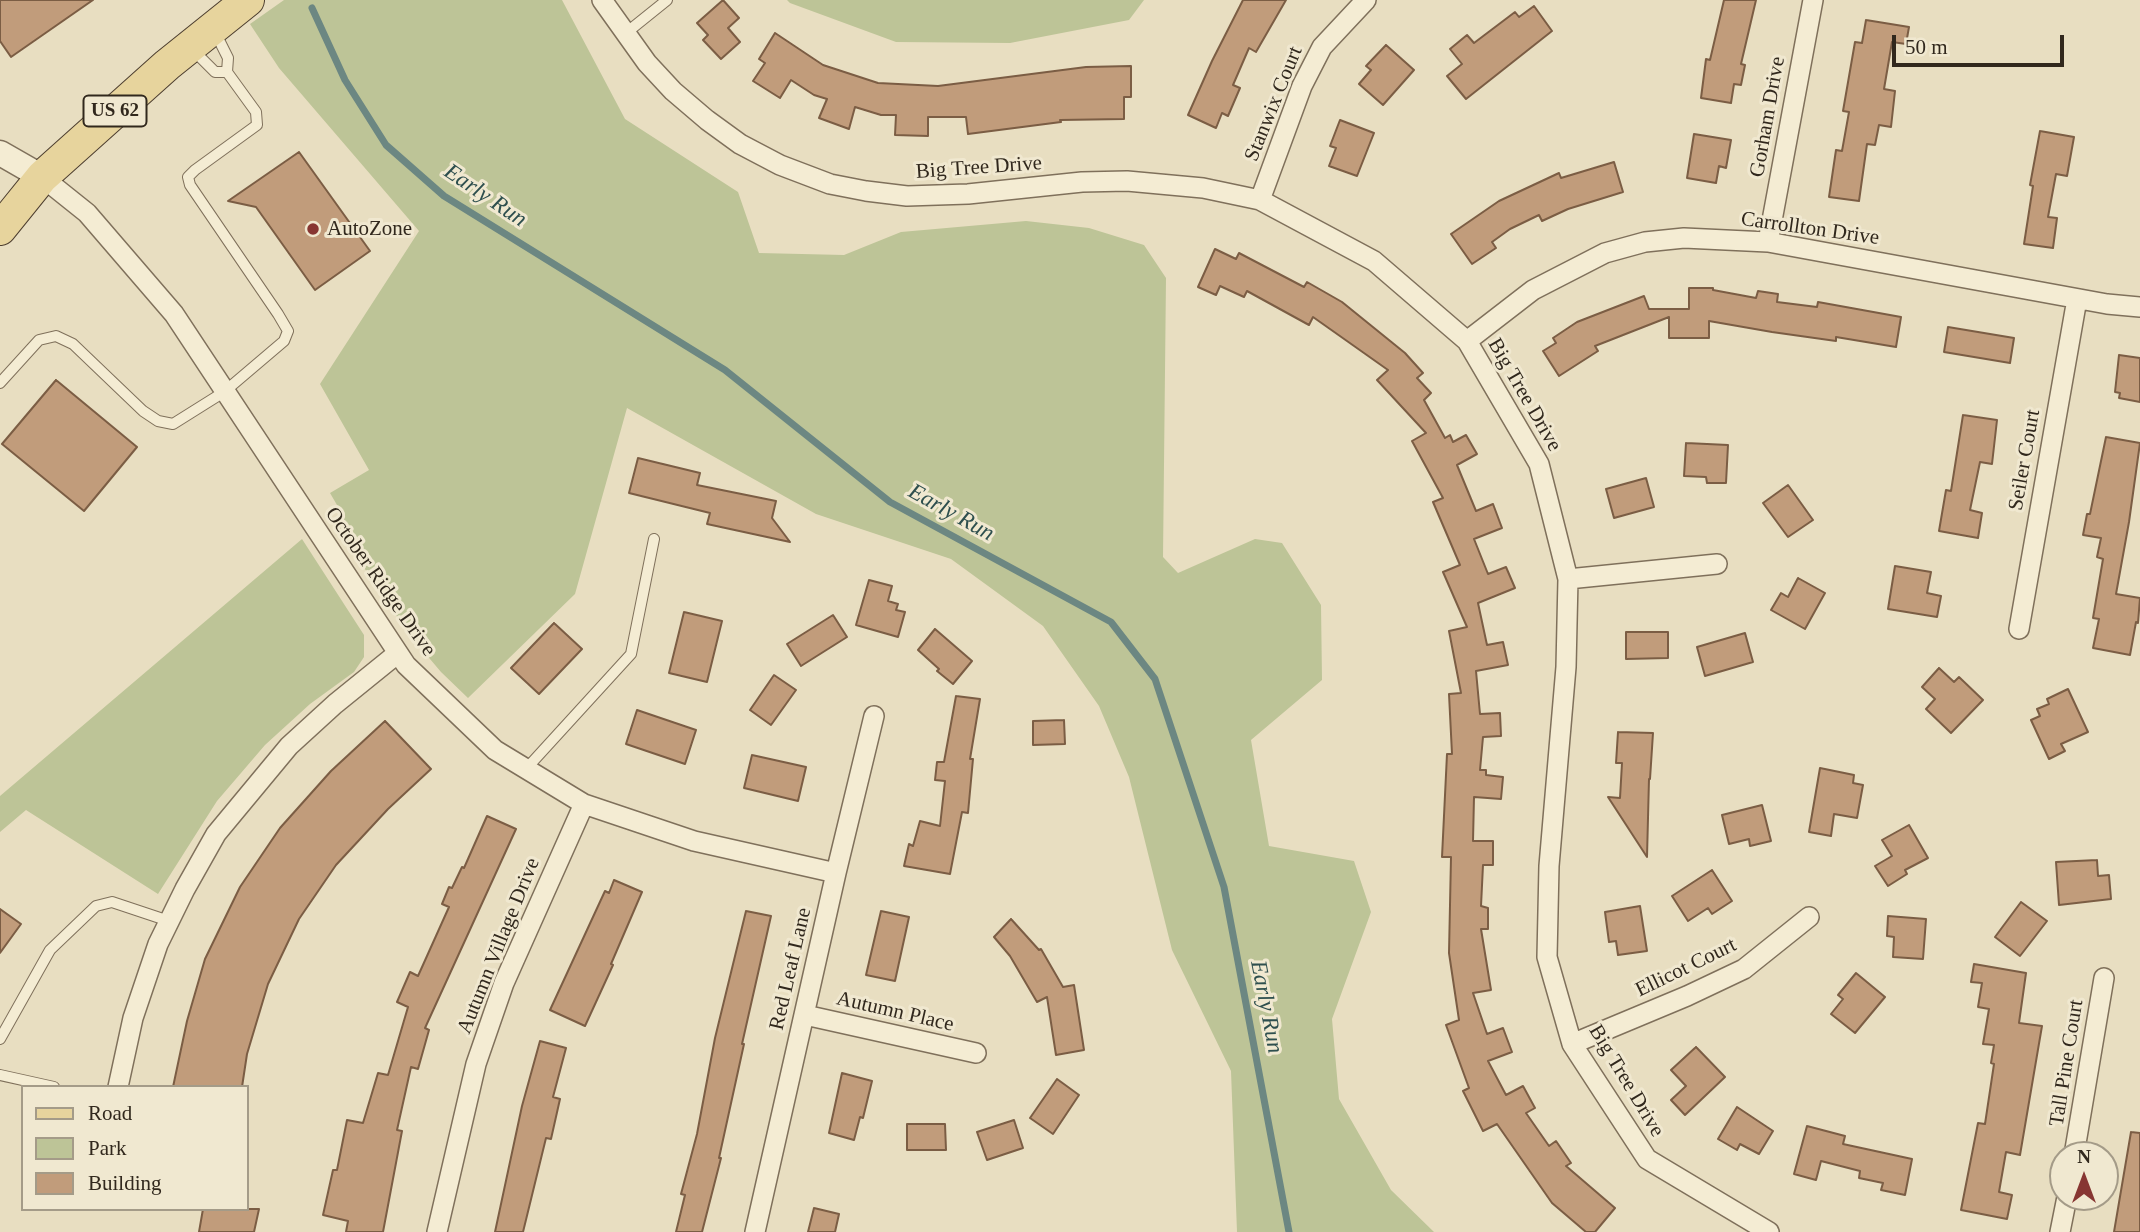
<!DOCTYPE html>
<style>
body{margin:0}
#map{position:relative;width:2140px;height:1232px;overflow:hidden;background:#e8dec1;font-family:Georgia,serif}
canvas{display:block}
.legend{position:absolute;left:21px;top:1085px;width:228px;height:126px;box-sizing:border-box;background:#f0e8d0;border:2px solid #a49b88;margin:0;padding:9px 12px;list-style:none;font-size:21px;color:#31281d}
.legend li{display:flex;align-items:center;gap:14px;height:35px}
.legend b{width:35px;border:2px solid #a49b88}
.north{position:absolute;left:2049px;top:1141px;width:70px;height:70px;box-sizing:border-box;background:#f0e8d0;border:2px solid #a49b88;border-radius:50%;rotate:0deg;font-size:19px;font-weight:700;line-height:28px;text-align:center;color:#31281d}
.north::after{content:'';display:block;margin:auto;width:24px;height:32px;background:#873632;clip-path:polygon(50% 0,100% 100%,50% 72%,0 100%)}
.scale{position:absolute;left:1892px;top:35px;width:172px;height:32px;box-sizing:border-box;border:4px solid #31281d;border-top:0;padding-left:9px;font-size:21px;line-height:24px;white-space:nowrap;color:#31281d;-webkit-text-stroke:5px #f0e8d0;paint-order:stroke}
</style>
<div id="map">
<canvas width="2140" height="1232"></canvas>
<ul class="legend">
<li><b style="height:9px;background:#e7d49d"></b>Road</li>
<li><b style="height:19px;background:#bdc497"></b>Park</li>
<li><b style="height:19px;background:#c19c7b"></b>Building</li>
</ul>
<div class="north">N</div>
<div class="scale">50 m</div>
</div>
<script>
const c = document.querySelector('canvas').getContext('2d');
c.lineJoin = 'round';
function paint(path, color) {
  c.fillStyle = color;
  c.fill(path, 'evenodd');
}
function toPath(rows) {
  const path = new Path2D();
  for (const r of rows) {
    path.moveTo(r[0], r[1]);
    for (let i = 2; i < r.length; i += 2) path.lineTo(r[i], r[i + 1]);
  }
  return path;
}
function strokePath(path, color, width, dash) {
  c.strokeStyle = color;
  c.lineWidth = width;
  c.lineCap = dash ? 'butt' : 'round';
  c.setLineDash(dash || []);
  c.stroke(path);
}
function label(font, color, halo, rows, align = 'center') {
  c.font = font + ' Georgia,serif';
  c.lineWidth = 6;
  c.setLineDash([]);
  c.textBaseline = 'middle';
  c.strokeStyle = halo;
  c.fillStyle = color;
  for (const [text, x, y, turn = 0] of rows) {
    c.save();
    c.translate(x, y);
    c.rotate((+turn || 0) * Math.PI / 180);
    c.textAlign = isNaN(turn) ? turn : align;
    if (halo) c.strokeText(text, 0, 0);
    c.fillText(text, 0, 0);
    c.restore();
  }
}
const green = toPath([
 [284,0,562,0,625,119,738,192,759,253,844,255,901,232,1026,221,1089,228,1144,245,1166,278,1163,557,1178,573,1255,539,1282,543,1321,605,1322,680,1251,740,1269,846,1354,861,1371,912,1332,1019,1339,1099,1391,1190,1434,1232,1237,1232,1231,1071,1172,950,1129,777,1099,706,1043,626,951,559,816,514,627,408,575,594,468,698,441,672,408,633,334,523,344,517,330,493,369,470,320,384,419,231,279,68,250,24],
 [787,0,1144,0,1129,20,1010,43,896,42,790,3],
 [302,539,364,635,364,657,354,672,310,704,265,745,217,801,158,894,26,810,0,832,0,796]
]);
const stream = toPath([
 [312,8,345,80,386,145,444,196,725,370,890,502,1111,622,1155,679,1224,887,1289,1232]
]);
const building = toPath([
 [0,0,93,0,11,57,0,41,0,0],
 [723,0,739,18,728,28,740,42,721,59,703,40,708,35,697,23,723,0],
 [1243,0,1286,0,1256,52,1249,48,1233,85,1240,88,1228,116,1222,113,1216,128,1188,115,1212,61,1243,0],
 [1724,0,1756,0,1741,64,1745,65,1741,85,1734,84,1731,103,1701,98,1706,59,1710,60,1724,0],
 [1534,6,1552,31,1466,99,1447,76,1462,64,1450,49,1467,35,1474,43,1515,12,1519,17,1534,6],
 [1866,20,1909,27,1906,44,1892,42,1884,89,1895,91,1891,127,1879,125,1875,145,1867,144,1859,201,1829,197,1836,150,1842,151,1849,112,1843,111,1855,42,1862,43,1866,20],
 [775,33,823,65,878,83,938,86,1086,67,1131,66,1131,97,1124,97,1124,119,1060,120,1061,122,968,134,966,117,928,117,928,136,895,135,896,115,881,115,855,107,849,129,819,118,827,99,814,95,791,80,780,98,753,81,765,63,759,59,775,33],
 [1386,45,1414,70,1383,105,1359,84,1371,70,1366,66,1386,45],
 [1340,120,1374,133,1357,176,1329,166,1336,148,1330,146,1340,120],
 [2040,131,2074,137,2067,176,2056,174,2048,217,2057,218,2053,248,2024,244,2033,186,2030,185,2040,131],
 [1694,134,1731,140,1726,168,1719,166,1716,183,1687,178,1694,134],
 [299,152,370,251,315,290,256,207,228,201,299,152],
 [1614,162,1623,192,1568,209,1542,221,1539,215,1510,229,1492,242,1496,248,1472,264,1451,234,1499,201,1559,173,1561,178,1614,162],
 [1215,249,1236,259,1239,253,1304,287,1307,282,1342,302,1405,353,1423,373,1417,378,1431,393,1424,400,1445,438,1450,435,1453,442,1466,435,1477,454,1457,465,1476,511,1493,504,1502,528,1474,539,1488,574,1506,567,1515,588,1478,603,1487,645,1503,642,1508,665,1476,671,1480,714,1500,713,1501,736,1483,737,1480,770,1486,770,1486,775,1503,777,1501,799,1474,797,1473,841,1493,841,1493,865,1483,865,1481,906,1488,908,1488,929,1481,929,1491,990,1473,993,1487,1034,1503,1028,1512,1052,1488,1061,1506,1095,1523,1086,1535,1108,1526,1113,1549,1146,1556,1141,1571,1163,1566,1166,1615,1208,1595,1232,1586,1232,1552,1203,1497,1124,1483,1131,1463,1091,1469,1088,1446,1025,1459,1020,1449,953,1451,857,1442,857,1447,754,1452,754,1449,694,1461,693,1449,631,1467,627,1443,572,1460,565,1433,502,1443,498,1412,441,1426,433,1377,380,1388,370,1313,317,1309,325,1247,291,1244,297,1220,286,1216,295,1198,287,1215,249],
 [1689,288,1713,288,1713,290,1756,298,1758,291,1778,294,1777,302,1817,307,1818,302,1901,317,1896,347,1836,337,1836,341,1772,332,1709,321,1709,338,1669,338,1669,317,1595,346,1598,351,1559,376,1543,351,1556,343,1553,338,1577,322,1644,296,1649,309,1689,309,1689,288],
 [1948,327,2014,338,2010,363,1944,352,1948,327],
 [2119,355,2140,358,2140,402,2119,398,2120,393,2115,392,2119,355],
 [56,380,137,447,84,511,2,444,56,380],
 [1963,415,1997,420,1992,464,1980,462,1970,510,1982,513,1978,538,1939,531,1946,490,1951,491,1963,415],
 [2106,437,2140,443,2129,522,2116,594,2140,598,2138,623,2136,622,2130,655,2093,648,2099,619,2093,618,2103,559,2097,557,2101,538,2083,535,2087,514,2090,514,2106,437],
 [1686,443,1728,445,1726,483,1707,483,1706,477,1684,476,1686,443],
 [638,458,700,473,697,485,776,501,772,518,790,542,707,524,710,513,629,493,638,458],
 [1646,478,1654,507,1614,518,1606,489,1646,478],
 [1788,485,1813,520,1788,537,1763,503,1788,485],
 [1895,566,1931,572,1927,593,1941,596,1937,617,1888,609,1895,566],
 [1798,578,1825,593,1805,629,1771,610,1781,593,1788,597,1798,578],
 [869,580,892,586,888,601,898,604,896,610,905,612,898,637,856,625,869,580],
 [684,612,722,621,707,682,669,673,684,612],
 [833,615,847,637,801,666,787,644,833,615],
 [554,623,582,649,539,694,511,668,554,623],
 [935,629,972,661,953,684,937,671,939,669,918,650,935,629],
 [1626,632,1668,632,1668,658,1626,659,1626,632],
 [1745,633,1753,662,1705,676,1697,647,1745,633],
 [1939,668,1954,682,1959,677,1983,700,1951,733,1926,709,1935,699,1922,687,1939,668],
 [774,675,796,690,771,725,750,710,774,675],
 [2068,689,2088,732,2061,744,2065,751,2049,759,2031,720,2040,716,2037,709,2049,704,2047,699,2068,689],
 [956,696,980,699,970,759,973,759,968,813,962,812,950,874,904,866,909,844,913,846,920,821,940,826,945,781,935,780,937,762,944,762,956,696],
 [637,710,696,730,685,764,626,744,637,710],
 [1064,720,1065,744,1033,745,1033,721,1064,720],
 [385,721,431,769,388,809,336,865,299,919,268,984,247,1054,242,1087,173,1087,187,1021,205,959,240,887,280,828,331,771,385,721],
 [1618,732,1653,733,1650,779,1649,779,1647,857,1608,797,1620,798,1622,763,1616,763,1618,732],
 [752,755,806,767,798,801,744,788,752,755],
 [1820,768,1854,775,1853,783,1863,785,1857,818,1834,814,1831,836,1809,832,1820,768],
 [1762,805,1771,841,1750,846,1749,839,1729,844,1722,815,1762,805],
 [487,816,516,829,425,1028,429,1030,418,1069,411,1067,397,1130,402,1131,383,1232,346,1232,348,1221,323,1215,333,1170,337,1170,347,1120,363,1123,378,1073,388,1075,408,1007,397,1002,410,972,418,976,449,907,442,904,449,887,452,888,462,867,464,868,487,816],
 [1909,825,1928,858,1905,870,1907,874,1888,886,1875,866,1892,856,1882,840,1909,825],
 [2097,860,2098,876,2109,875,2111,899,2059,905,2056,862,2097,860],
 [1712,870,1732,901,1712,914,1708,908,1688,921,1672,896,1712,870],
 [614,880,642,892,611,964,613,965,585,1026,550,1010,605,891,609,893,614,880],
 [2021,902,2047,921,2020,956,1995,937,2021,902],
 [1640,906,1647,951,1618,955,1616,941,1609,942,1605,912,1640,906],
 [0,909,21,924,0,953,0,909],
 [746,911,771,916,742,1044,744,1044,719,1158,721,1158,702,1232,676,1232,685,1195,681,1194,697,1134,715,1038,746,911],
 [881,911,909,917,895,981,866,975,881,911],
 [1888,916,1926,919,1923,959,1893,957,1894,937,1887,936,1888,916],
 [1011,919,1039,950,1041,949,1063,987,1074,985,1084,1050,1056,1055,1047,997,1037,1002,1010,956,994,937,1011,919],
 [1974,964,2026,973,2019,1023,2042,1026,2020,1155,2006,1152,1999,1192,2012,1195,2007,1219,1961,1210,1978,1123,1985,1124,1994,1064,1991,1063,1994,1045,1983,1044,1989,1009,1978,1007,1982,983,1971,982,1974,964],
 [1856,973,1885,997,1855,1033,1831,1014,1843,999,1838,995,1856,973],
 [540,1041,566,1048,553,1097,560,1099,551,1139,546,1138,523,1232,495,1232,522,1106,540,1041],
 [1696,1047,1725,1077,1685,1115,1671,1100,1686,1086,1671,1070,1696,1047],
 [842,1073,872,1081,863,1118,860,1117,854,1140,829,1133,842,1073],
 [1057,1079,1079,1095,1053,1134,1030,1118,1057,1079],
 [1737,1107,1773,1131,1759,1154,1740,1144,1737,1150,1718,1139,1737,1107],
 [1014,1120,1023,1148,987,1160,977,1132,1014,1120],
 [907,1124,945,1124,946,1150,907,1150,907,1124],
 [1807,1126,1845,1136,1843,1144,1912,1159,1905,1195,1881,1190,1883,1183,1859,1178,1860,1171,1821,1161,1816,1180,1794,1174,1807,1126],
 [2131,1132,2140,1133,2140,1232,2114,1232,2131,1132],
 [814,1208,839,1214,835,1232,808,1232,814,1208],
 [203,1209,259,1209,254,1232,199,1232,203,1209]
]);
const service = toPath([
 [626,33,667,0],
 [192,49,215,72,227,72,228,58,215,32],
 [0,383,39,340,56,336,73,344,143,411,158,421,173,424,224,392,284,341,288,331,278,314,190,185,188,177,195,170,257,125,256,112,227,72],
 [526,769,631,654,654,539],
 [0,1039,50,950,96,906,112,902,169,921],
 [0,1075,54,1087]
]);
const minor = toPath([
 [602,0,647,63,673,91,707,120,740,144,780,165,830,184,866,191,907,196,968,194,1082,182,1127,181,1203,188,1260,200,1374,261,1467,341,1539,464,1568,579,1566,667,1549,866,1547,957,1572,1044,1647,1159,1769,1232],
 [42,177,87,213,174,314,406,665,495,750,584,804,694,841,836,873],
 [1260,200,1302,86,1322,47,1366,0],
 [1768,242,1813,0],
 [1467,341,1533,290,1605,253,1645,242,1684,238,1768,242,2107,304,2140,307],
 [1568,579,1717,564],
 [2019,629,2077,299],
 [805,1015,976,1053],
 [1572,1044,1687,996,1744,969,1809,917],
 [118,1087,133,1018,158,944,185,889,216,834,289,746,335,704,398,653],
 [2074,1155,2104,978],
 [437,1232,476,1064,504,983,584,804],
 [755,1232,836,873,874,716],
 [2060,1232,2067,1197]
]);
const tertiary = toPath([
 [0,153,42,177]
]);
const primary = toPath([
 [0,229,42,177,167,65,248,0]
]);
const markers = [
 [313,229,7,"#873632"]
];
const shields = [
 [115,111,63]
];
const shieldNames = [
 ["US 62",115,111]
];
const streetNames = [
 ["Stanwix Court",1274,104,-68],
 ["Gorham Drive",1768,117,-80],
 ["Big Tree Drive",979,168,-4],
 ["Carrollton Drive",1810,229,8],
 ["Big Tree Drive",1524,395,60],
 ["Seiler Court",2025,460,-80],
 ["October Ridge Drive",380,582,55],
 ["Autumn Village Drive",499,946,-68],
 ["Ellicot Court",1686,968,-26],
 ["Red Leaf Lane",791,969,-77],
 ["Autumn Place",895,1012,13],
 ["Tall Pine Court",2067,1063,-81],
 ["Big Tree Drive",1626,1081,59]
];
const poiNames = [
 ["AutoZone",327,229]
];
const waterNames = [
 ["Early Run",485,196,34],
 ["Early Run",951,513,29],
 ["Early Run",1266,1007,79]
];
paint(green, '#bdc497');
strokePath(stream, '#6c8782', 7);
paint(building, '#c19c7b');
strokePath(building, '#7b5d44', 2);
strokePath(service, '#7f705b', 12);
strokePath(minor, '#7f705b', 22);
strokePath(tertiary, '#7f705b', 27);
strokePath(primary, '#4d3e2f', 34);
strokePath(service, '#f4ecd3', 10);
strokePath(minor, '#f4ecd3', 19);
strokePath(tertiary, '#f4ecd3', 24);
strokePath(primary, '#e7d49d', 32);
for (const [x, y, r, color] of markers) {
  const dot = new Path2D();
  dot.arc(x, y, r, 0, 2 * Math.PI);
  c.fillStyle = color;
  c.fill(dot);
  strokePath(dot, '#f0e8d0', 2.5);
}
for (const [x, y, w] of shields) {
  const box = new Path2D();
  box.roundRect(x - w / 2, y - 15.5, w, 31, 5);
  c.fillStyle = '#f0e8d0';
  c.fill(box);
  strokePath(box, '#31281d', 2);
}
label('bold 19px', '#31281d', null, shieldNames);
label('21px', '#31281d', '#f0e8d0', streetNames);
label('21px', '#31281d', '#f0e8d0', poiNames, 'left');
label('italic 23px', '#2e4f4e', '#f0e8d0', waterNames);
</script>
